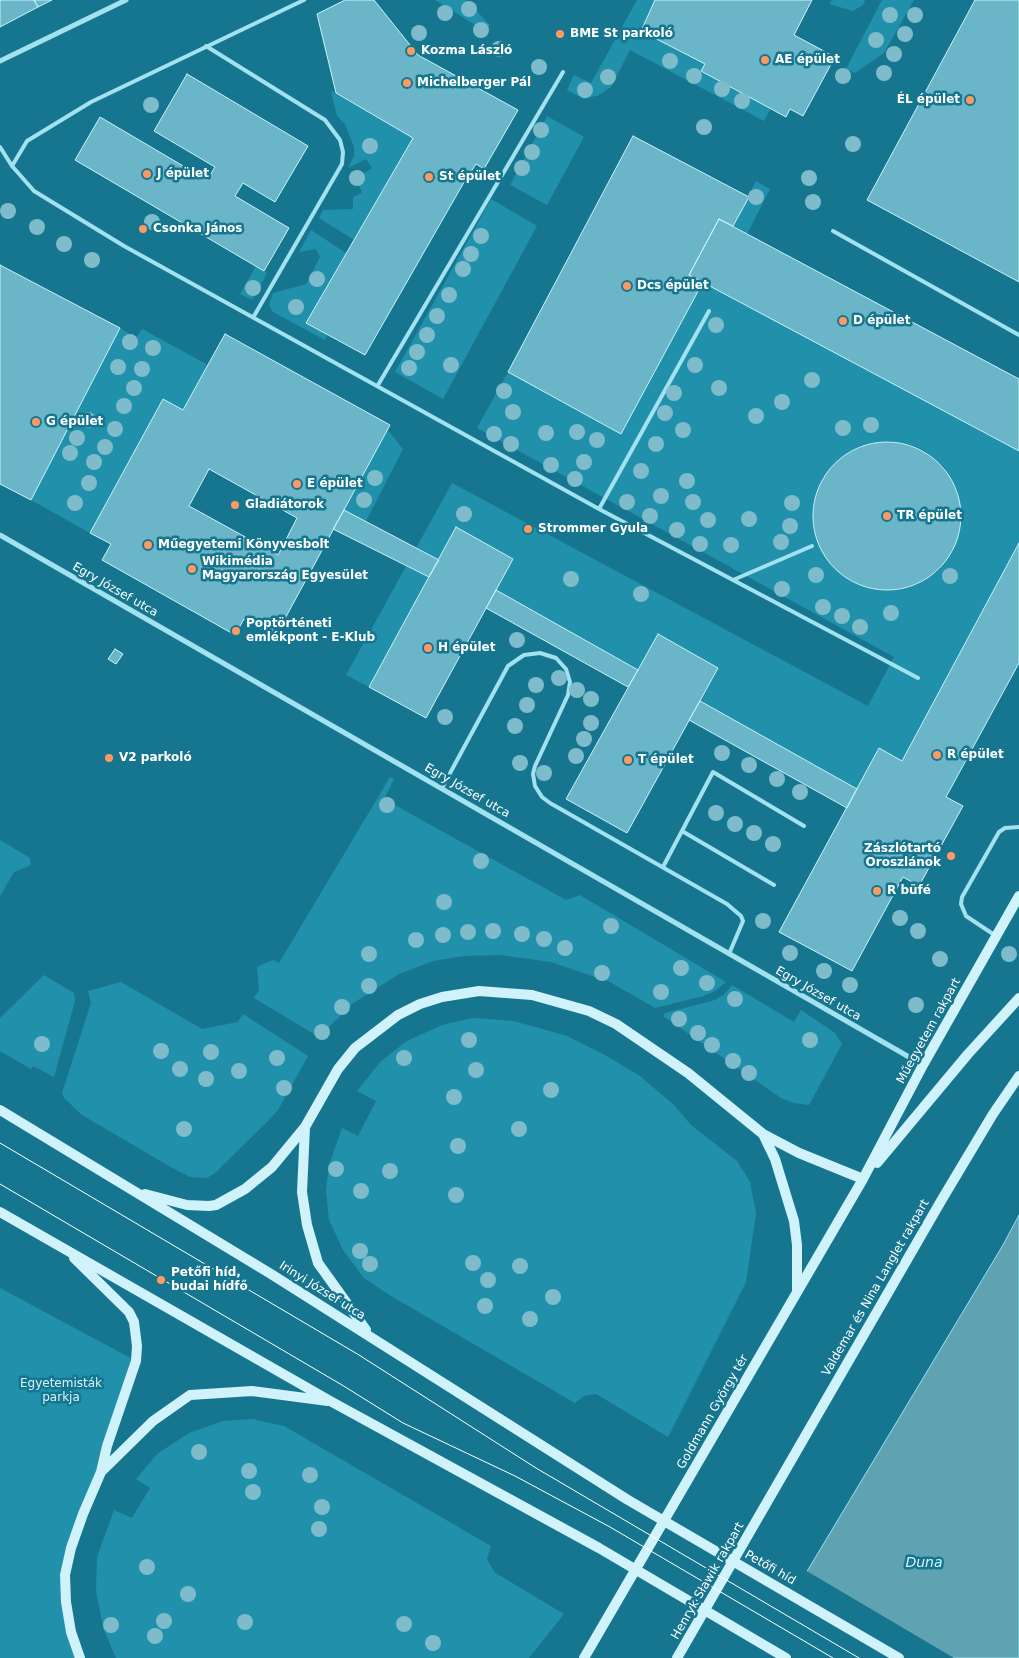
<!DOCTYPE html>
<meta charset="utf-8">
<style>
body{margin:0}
canvas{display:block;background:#16768f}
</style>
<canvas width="1019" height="1658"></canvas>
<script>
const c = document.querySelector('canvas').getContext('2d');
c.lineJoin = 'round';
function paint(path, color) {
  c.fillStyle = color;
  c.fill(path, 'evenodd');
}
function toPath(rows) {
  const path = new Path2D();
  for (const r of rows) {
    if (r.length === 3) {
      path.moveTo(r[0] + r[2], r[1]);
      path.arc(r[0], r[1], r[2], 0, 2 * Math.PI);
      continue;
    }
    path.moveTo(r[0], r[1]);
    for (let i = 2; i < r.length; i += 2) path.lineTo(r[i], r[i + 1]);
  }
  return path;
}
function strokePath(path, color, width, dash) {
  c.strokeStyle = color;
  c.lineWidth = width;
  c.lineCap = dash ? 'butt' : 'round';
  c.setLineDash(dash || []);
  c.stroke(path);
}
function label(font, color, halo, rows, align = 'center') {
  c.font = font + ' "DejaVu Sans",sans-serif';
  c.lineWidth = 5;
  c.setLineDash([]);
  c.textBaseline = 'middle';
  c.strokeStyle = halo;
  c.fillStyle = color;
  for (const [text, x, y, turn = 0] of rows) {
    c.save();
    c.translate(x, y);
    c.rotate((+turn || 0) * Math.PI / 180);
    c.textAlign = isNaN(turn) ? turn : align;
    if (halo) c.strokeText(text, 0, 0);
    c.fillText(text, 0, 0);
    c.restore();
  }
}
const green = toPath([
 [435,0,466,0,490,25,485,31],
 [637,0,655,0,641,31,705,64,702,71,771,108,764,121,630,50,611,87,599,95,584,99,567,90,574,75,591,83],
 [832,0,865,0,863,5,853,11,829,4],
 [882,0,914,0,884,53,855,73,846,69],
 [331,91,413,138,354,240,319,218,323,210,353,209,353,197,362,193,356,178,372,168,366,159,348,168,354,156,354,147,345,124,337,116],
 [547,116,584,137,547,205,510,185],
 [756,181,770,189,747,234,733,226],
 [491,199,537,226,443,399,395,372],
 [311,230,346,253,306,323,327,335,325,340,273,312,269,305,273,293,306,284,320,257,316,249,299,252],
 [256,266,267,273,252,300,240,294],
 [703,282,1019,451,1019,544,902,761,879,748,857,789,700,701,718,668,658,634,638,670,496,590,513,559,456,527,369,687,346,675,452,483,868,706,894,657,477,428,508,372,621,434],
 [890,441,911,445,924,450,944,467,957,489,962,514,961,527,953,552,937,572,915,585,889,590,863,586,841,574,824,554,818,542,813,517,814,504,822,479,839,459,861,446],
 [120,328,136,338,142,329,208,365,185,408,90,533,31,500],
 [387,429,403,449,366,521,344,510],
 [390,777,394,779,384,799,566,900,580,895,726,982,715,991,703,996,655,1008,610,982,551,962,500,955,464,956,433,961,399,974,352,1004,319,1037,254,998,259,990,257,967,273,960,279,963],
 [0,840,30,858,31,865,14,872,0,896],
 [44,975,74,993,75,1001,54,1077,33,1066,31,1069,0,1051,0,1018],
 [121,982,202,1029,238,1022,243,1014,308,1056,278,1110,270,1119,215,1173,207,1178,190,1177,169,1166,82,1115,64,1098,62,1093,91,1003,88,991],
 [732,985,794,1022,801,1010,835,1033,842,1044,809,1105,794,1103,781,1098,663,1016,665,1013,715,1000,725,994],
 [473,1018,514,1021,567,1036,603,1054,640,1076,674,1105,691,1125,737,1161,750,1182,756,1213,746,1282,668,1437,596,1394,584,1396,575,1403,391,1296,364,1278,343,1250,329,1220,326,1190,329,1165,342,1128,358,1136,376,1101,357,1091,381,1061,407,1041,442,1025],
 [0,1288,136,1361,65,1575,80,1658,0,1658],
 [252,1419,284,1426,491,1546,487,1559,494,1572,564,1614,529,1658,116,1658,104,1630,96,1592,97,1557,114,1510,132,1518,150,1488,136,1479,157,1454,189,1433,223,1421]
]);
const water = toPath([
 [1019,1215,1019,1658,755,1658,1003,1245,1019,1215]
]);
const pier = toPath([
 [805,1570,954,1658,753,1658]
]);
const building = toPath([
 [0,0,34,0,38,7,0,27,0,0],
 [34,0,52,0,38,7,34,0],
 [345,0,374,0,418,55,518,110,484,169,476,164,463,184,365,355,306,323,413,138,336,93,317,14,345,0],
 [655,0,812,0,794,35,835,57,803,116,790,109,786,117,701,71,705,64,641,31,655,0],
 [975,0,1019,0,1019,282,867,200,975,0],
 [187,74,308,146,275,202,243,183,235,196,289,228,264,271,75,160,100,117,207,180,215,167,154,131,187,74],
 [633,136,749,197,733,226,719,219,689,275,703,282,621,434,508,372,633,136],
 [719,219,1019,379,1019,451,689,275,719,219],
 [0,265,120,328,31,500,0,484,0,265],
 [225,334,390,425,275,637,244,619,235,635,102,560,111,544,90,533,163,399,183,410,225,334],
 [209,469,297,518,278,555,189,506,209,469],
 [887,516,74],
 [344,510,439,560,429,577,333,529,344,510],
 [456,527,513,559,426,718,369,687,456,527],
 [1019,543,1019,663,946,797,963,806,919,886,903,877,852,971,779,932,879,748,902,761,1019,543],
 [496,590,638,670,628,687,486,608,496,590],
 [658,634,718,668,627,833,566,799,658,634],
 [115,649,123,654,116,664,108,659,115,649],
 [700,701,857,789,847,808,689,720,700,701]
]);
const lane = toPath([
 [206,46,325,120,340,140,343,152,342,164,254,316],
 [0,147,12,166,34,191,124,246,599,509,918,678],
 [12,166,27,141,91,102,304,0],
 [833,231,1019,335],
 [378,385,563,72],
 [599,509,709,311],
 [733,580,812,546],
 [442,788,508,666,524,655,540,653,556,658,566,669,570,682,568,695,535,766,533,774,535,786,542,797,550,803,727,904,741,916,743,921,729,954],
 [682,831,774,885],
 [663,867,713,772,804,826],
 [996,936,966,916,961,904,962,897,999,832,1005,828,1019,827]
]);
const street = toPath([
 [0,61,126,0],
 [0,535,923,1065]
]);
const secondary = toPath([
 [0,1110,271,1274,628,1500,899,1658],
 [305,1127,302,1192,307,1225,318,1263,366,1330],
 [763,1134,775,1159,794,1221,797,1245,797,1292],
 [877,1163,968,1054,1019,998],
 [145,1194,187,1205,209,1206,216,1205,245,1189,272,1167,305,1127,338,1069,355,1048,398,1015,420,1004,442,997,479,991,532,995,589,1011,616,1024,688,1073,763,1134,799,1153,863,1179],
 [0,1212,332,1402,599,1548,786,1658],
 [74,1258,129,1312,134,1322,137,1346,136,1361,107,1446,101,1472,83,1514,71,1548,65,1575,66,1602,71,1632,80,1658],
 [102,1471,153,1421,190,1395,252,1391,328,1401],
 [584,1658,863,1179,923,1065,1019,896],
 [677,1658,941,1201,993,1114,1019,1076]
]);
const tram = toPath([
 [0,1143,359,1355,536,1468,859,1658],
 [0,1184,342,1385,403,1423,515,1476,610,1527,833,1658]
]);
const trees = [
 [469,9],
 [445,13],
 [890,15],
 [915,15],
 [481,30],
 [419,33],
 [905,34],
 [876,40],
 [499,49],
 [894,54],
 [670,61],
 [539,67],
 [884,73],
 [694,76],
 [843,76],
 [608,77],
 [722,89],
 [585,90],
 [742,101],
 [151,105],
 [704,127],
 [541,130],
 [853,144],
 [370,146],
 [532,152],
 [522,168],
 [357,178],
 [809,178],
 [756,197],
 [813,202],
 [8,211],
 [152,222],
 [37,227],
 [481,236],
 [64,244],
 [471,254],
 [92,260],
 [463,269],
 [317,279],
 [253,288],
 [449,295],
 [296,307],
 [437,316],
 [716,325],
 [427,335],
 [130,342],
 [153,348],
 [417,352],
 [451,365],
 [695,365],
 [118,367],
 [409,368],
 [142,369],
 [812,380],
 [134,388],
 [719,388],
 [504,391],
 [674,393],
 [782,402],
 [124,406],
 [513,412],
 [665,413],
 [756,416],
 [88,420],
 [871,425],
 [843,428],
 [115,429],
 [683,430],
 [577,432],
 [546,433],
 [494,434],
 [77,438],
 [597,440],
 [511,444],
 [656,444],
 [105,447],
 [70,453],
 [94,462],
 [584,462],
 [551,465],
 [641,471],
 [375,478],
 [575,479],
 [687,481],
 [89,483],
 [661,496],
 [364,500],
 [627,502],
 [693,502],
 [75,503],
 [792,503],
 [464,514],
 [650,516],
 [749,519],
 [708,520],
 [790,526],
 [677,530],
 [781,542],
 [700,544],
 [731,545],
 [816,575],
 [950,576],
 [571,579],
 [782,589],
 [641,594],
 [823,607],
 [891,613],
 [842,616],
 [860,627],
 [517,640],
 [559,678],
 [536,685],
 [577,690],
 [591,699],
 [527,705],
 [445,717],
 [591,723],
 [515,726],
 [584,739],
 [722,753],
 [576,756],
 [520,763],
 [749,765],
 [544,773],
 [777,779],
 [800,792],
 [387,805],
 [716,813],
 [735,824],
 [754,833],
 [773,844],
 [481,861],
 [444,902],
 [900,918],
 [763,921],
 [611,926],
 [493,931],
 [918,931],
 [468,932],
 [522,934],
 [443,935],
 [544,939],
 [416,940],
 [565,948],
 [790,953],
 [369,954],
 [1009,954],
 [940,959],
 [681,968],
 [824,971],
 [602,973],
 [707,983],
 [850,985],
 [369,986],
 [661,992],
 [735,999],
 [916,1005],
 [342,1007],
 [679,1019],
 [322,1032],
 [698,1033],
 [469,1040],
 [810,1040],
 [42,1044],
 [712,1045],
 [161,1051],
 [211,1052],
 [277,1058],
 [404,1058],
 [733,1061],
 [180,1069],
 [476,1070],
 [239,1071],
 [749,1073],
 [206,1079],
 [284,1088],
 [551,1090],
 [454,1097],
 [184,1129],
 [519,1129],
 [458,1146],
 [336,1169],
 [390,1171],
 [361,1191],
 [456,1195],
 [360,1251],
 [473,1263],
 [370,1264],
 [520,1266],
 [488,1280],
 [553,1297],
 [485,1306],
 [530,1319],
 [199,1452],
 [249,1471],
 [310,1475],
 [253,1492],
 [322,1507],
 [319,1529],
 [147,1567],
 [188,1594],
 [164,1621],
 [245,1622],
 [404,1624],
 [111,1625],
 [155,1636],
 [433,1643]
];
const markers = [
 [560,34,5,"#ff9961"],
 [411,51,5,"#ff9961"],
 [765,60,5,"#ff9961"],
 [407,83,5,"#ff9961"],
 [970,100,5,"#ff9961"],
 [147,174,5,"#ff9961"],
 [429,177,5,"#ff9961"],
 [143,229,5,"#ff9961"],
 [627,286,5,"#ff9961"],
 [843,321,5,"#ff9961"],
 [36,422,5,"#ff9961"],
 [297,484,5,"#ff9961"],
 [235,505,5,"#ff9961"],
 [887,516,5,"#ff9961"],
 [528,529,5,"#ff9961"],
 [148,545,5,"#ff9961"],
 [192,569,5,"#ff9961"],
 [236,631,5,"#ff9961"],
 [428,648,5,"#ff9961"],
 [937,755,5,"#ff9961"],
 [109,758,5,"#ff9961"],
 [628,760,5,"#ff9961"],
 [951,856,5,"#ff9961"],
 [877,891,5,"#ff9961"],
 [161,1280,5,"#ff9961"]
];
const poiNames = [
 ["BME St parkoló",570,34],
 ["Kozma László",421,51],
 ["AE épület",775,60],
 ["Michelberger Pál",417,83],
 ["ÉL épület",960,100,"right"],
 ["J épület",157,174],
 ["St épület",439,177],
 ["Csonka János",153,229],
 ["Dcs épület",637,286],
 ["D épület",853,321],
 ["G épület",46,422],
 ["E épület",307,484],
 ["Gladiátorok",245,505],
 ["TR épület",897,516],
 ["Strommer Gyula",538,529],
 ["Műegyetemi Könyvesbolt",158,545],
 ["Wikimédia",202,562],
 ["Magyarország Egyesület",202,576],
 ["Poptörténeti",246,624],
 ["emlékpont - E-Klub",246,638],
 ["H épület",438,648],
 ["R épület",947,755],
 ["V2 parkoló",119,758],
 ["T épület",638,760],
 ["Zászlótartó",941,849,"right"],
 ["Oroszlánok",941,863,"right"],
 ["R büfé",887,891],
 ["Petőfi híd,",171,1273],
 ["budai hídfő",171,1287]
];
const streetNames = [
 ["Egry József utca",115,590,30],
 ["Egry József utca",467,791,30],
 ["Egry József utca",818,994,30],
 ["Műegyetem rakpart",929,1031,-61],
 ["Valdemar és Nina Langlet rakpart",876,1288,-60],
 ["Irinyi József utca",322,1291,32],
 ["Goldmann György tér",713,1412,-60],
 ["Petőfi híd",770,1568,30],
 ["Henryk Sławik rakpart",708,1581,-60]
];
const parkNames = [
 ["Egyetemisták",61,1384],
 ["parkja",61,1398]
];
const waterNames = [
 ["Duna",924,1563]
];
paint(green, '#2190ab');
paint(water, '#5fa2b2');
strokePath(water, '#95e2f3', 1);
paint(pier, '#16768f');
paint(building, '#6ab6c8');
strokePath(building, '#c9f2fb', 1);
strokePath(lane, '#a2e1f0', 4);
strokePath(street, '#a2e1f0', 5);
strokePath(secondary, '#d0f2fb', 10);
strokePath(tram, '#fff', 1);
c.fillStyle = '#7ebccb';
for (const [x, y] of trees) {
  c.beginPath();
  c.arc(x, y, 8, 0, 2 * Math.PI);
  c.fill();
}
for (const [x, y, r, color] of markers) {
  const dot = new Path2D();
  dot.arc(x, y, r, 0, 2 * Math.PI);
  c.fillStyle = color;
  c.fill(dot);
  strokePath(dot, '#16768f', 2);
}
label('bold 12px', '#fff', '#16768f', poiNames, 'left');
label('12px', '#fff', '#16768f', streetNames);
label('12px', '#d4f5fc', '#16768f', parkNames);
label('italic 14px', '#d6f4fb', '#16768f', waterNames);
</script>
